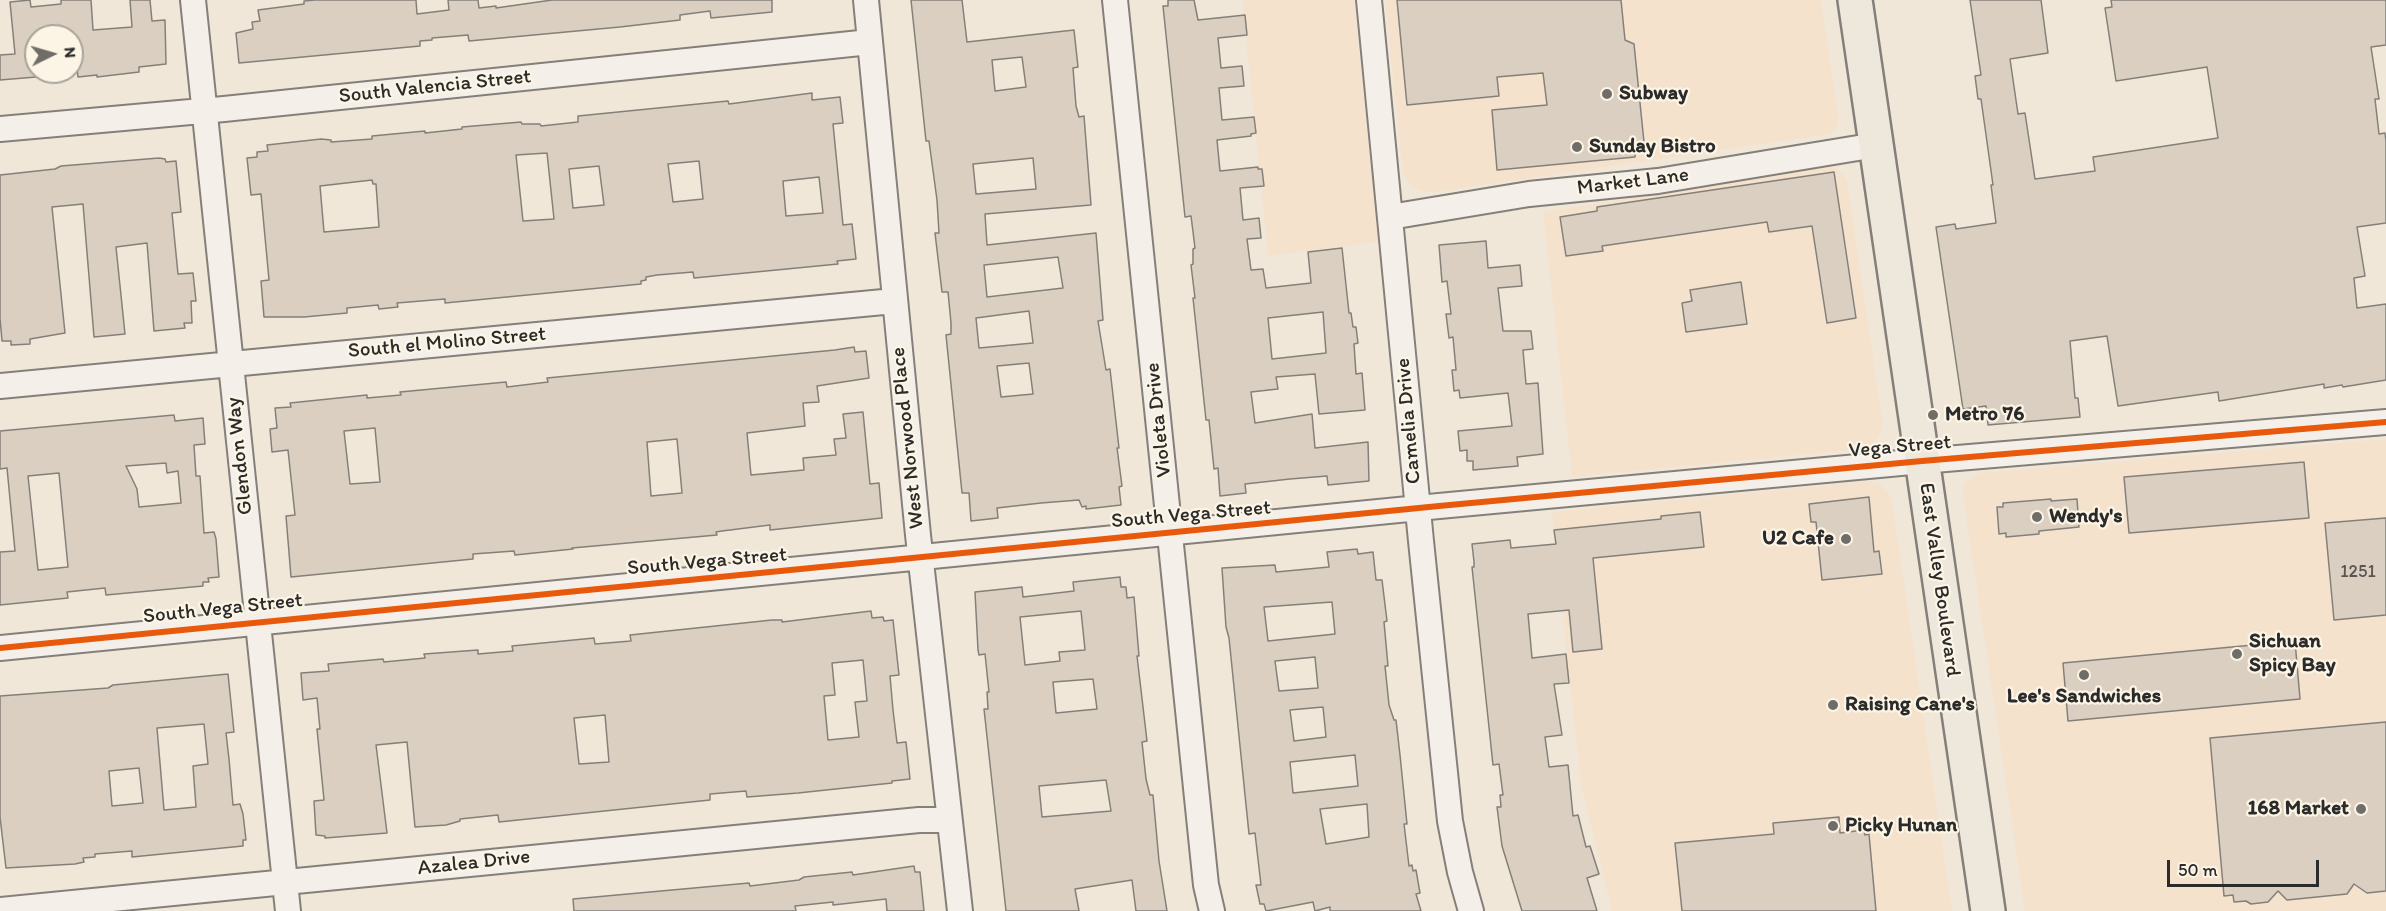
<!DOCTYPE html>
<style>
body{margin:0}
#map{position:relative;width:2386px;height:911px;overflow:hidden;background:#f0e7d9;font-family:Itim,sans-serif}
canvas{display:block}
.north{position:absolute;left:24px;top:24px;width:60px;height:60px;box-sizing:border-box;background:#fcf5e5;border:2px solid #a8a49b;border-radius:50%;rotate:85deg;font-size:16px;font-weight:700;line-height:24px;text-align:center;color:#2b2b2b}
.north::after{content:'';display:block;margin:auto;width:21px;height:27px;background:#706d68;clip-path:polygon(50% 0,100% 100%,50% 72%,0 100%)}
.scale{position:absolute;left:2167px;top:860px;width:152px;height:27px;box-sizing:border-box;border:3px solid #2b2b2b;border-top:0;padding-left:8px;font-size:18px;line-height:21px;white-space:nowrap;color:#2b2b2b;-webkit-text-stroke:4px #fcf5e5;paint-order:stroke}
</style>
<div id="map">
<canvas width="2386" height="911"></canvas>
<div class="north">N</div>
<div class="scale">50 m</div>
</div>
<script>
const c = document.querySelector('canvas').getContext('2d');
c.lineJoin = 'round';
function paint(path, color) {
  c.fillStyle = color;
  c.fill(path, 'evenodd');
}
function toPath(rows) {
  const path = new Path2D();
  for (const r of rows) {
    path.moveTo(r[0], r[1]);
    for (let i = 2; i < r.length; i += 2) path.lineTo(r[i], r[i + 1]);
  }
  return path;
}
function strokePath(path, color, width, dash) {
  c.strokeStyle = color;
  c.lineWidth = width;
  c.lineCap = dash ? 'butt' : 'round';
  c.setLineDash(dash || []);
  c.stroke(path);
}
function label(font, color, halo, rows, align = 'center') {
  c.font = font + ' Itim,sans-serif';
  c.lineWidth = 4.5;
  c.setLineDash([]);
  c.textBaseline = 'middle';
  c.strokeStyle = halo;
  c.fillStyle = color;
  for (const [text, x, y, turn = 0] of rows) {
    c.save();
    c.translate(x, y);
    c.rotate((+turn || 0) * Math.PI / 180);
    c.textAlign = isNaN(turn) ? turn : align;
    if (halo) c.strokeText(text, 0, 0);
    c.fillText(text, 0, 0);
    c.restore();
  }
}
const built = toPath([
 [1242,0,1354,0,1378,242,1268,256],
 [1385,0,1821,0,1839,120,1836,129,1829,134,1435,192,1422,191,1411,185,1403,174],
 [1830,167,1840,171,1847,180,1883,426,1875,443,1869,448,1572,477,1543,212],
 [2386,439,2386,911,2025,911,1962,489,1964,484,1977,473],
 [1868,481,1879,484,1887,491,1892,501,1952,911,1612,911,1581,784,1552,512]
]);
const building = toPath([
 [30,0,31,7,61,4,61,0,91,0,93,30,132,27,130,0,150,0,152,21,165,20,166,64,139,67,139,72,97,77,97,75,78,77,73,36,36,36,36,77,0,80,0,55,15,54,10,2,30,0],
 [315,0,416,0,417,14,449,10,448,0,478,0,479,8,496,6,496,8,552,0,772,0,772,12,711,18,710,11,680,15,680,20,620,27,469,41,468,35,432,38,432,40,420,41,420,46,239,63,236,33,253,29,252,22,260,21,258,10,304,4,304,1,315,0],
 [911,0,962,0,967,42,1074,30,1078,67,1073,68,1076,106,1079,117,1084,116,1091,205,985,214,987,245,1096,233,1103,320,1098,321,1106,370,1110,369,1119,448,1117,448,1122,486,1119,487,1121,505,1086,509,1086,506,1082,507,1079,500,1041,503,997,508,998,518,971,521,969,493,962,493,946,335,951,334,951,323,948,292,942,292,935,233,939,233,937,200,929,141,926,141,911,0],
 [1022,57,1026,87,995,91,992,60,1022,57],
 [1033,158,1036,189,976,194,973,164,1033,158],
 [1058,257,1063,288,987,297,984,265,1058,257],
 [1029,311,1033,343,979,348,976,318,1029,311],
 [1029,363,1033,394,1001,397,997,366,1029,363],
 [1168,0,1194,0,1198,20,1245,15,1247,35,1218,38,1221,68,1242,66,1244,86,1219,88,1222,120,1254,117,1256,133,1251,134,1251,136,1217,140,1220,171,1258,167,1258,169,1262,169,1264,186,1240,188,1243,220,1259,218,1261,238,1247,239,1251,270,1263,269,1266,288,1311,283,1308,252,1342,248,1349,313,1351,313,1353,327,1356,327,1358,343,1354,344,1356,374,1362,373,1365,410,1319,414,1315,374,1276,377,1278,389,1251,392,1255,423,1312,414,1315,448,1368,442,1369,481,1328,485,1327,476,1290,479,1245,484,1246,493,1220,496,1218,468,1214,469,1209,420,1206,420,1193,298,1195,298,1191,265,1193,264,1193,249,1195,248,1191,216,1185,217,1163,6,1168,6,1168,0],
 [1323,312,1326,353,1272,359,1268,318,1323,312],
 [1397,0,1621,0,1625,40,1634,44,1645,152,1635,153,1635,157,1497,170,1492,110,1547,105,1543,73,1497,77,1499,96,1407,105,1397,0],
 [1970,0,2041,0,2048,53,2010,59,2018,114,2025,113,2035,179,2095,171,2093,157,2218,138,2207,67,2116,81,2105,8,2112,7,2111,0,2386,0,2386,45,2371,47,2379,99,2375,99,2379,134,2385,133,2386,141,2386,223,2357,227,2365,276,2354,278,2357,308,2386,304,2386,380,2343,387,2342,385,2324,388,2324,384,2219,401,2218,392,2118,406,2107,336,2070,341,2075,398,2078,398,2080,417,1988,425,1986,406,1963,409,1936,227,1955,224,1956,229,1996,223,1991,185,1993,185,1981,99,1978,99,1975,76,1981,75,1970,0],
 [812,93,812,100,840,97,843,123,833,124,843,225,852,224,856,259,837,261,838,264,725,275,694,278,693,272,657,275,646,277,646,280,641,281,641,284,445,303,445,299,397,303,398,307,379,309,378,305,347,308,347,313,304,317,264,317,261,281,269,280,261,194,251,195,247,158,257,157,257,152,268,151,267,145,321,139,331,140,331,142,372,139,372,136,425,131,425,133,462,129,462,127,521,122,522,124,540,124,541,126,578,122,578,116,728,101,729,104,812,93],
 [547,153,554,219,523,221,516,155,547,153],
 [699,161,703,199,673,202,668,164,699,161],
 [599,166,604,205,573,208,569,169,599,166],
 [819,177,823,213,786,216,783,181,819,177],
 [372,180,373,184,376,184,379,227,324,232,320,186,372,180],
 [159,158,165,159,166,162,176,161,181,212,172,213,178,274,193,273,196,301,191,301,192,323,184,323,185,328,154,331,147,243,116,247,125,334,94,337,83,204,52,207,65,333,30,339,30,344,11,345,11,341,2,341,0,318,0,175,55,169,61,166,159,158],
 [1834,172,1856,318,1827,323,1812,226,1769,232,1767,222,1602,246,1603,251,1566,256,1560,217,1597,211,1597,207,1834,172],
 [1486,241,1488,268,1520,265,1522,286,1498,288,1503,331,1531,331,1533,349,1523,350,1526,384,1538,383,1543,454,1517,457,1518,466,1473,470,1473,461,1467,461,1467,450,1460,451,1458,431,1512,426,1508,393,1460,398,1459,390,1454,391,1452,370,1456,370,1453,337,1449,338,1446,314,1451,314,1447,281,1442,282,1439,245,1486,241],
 [1741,282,1747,324,1686,332,1682,303,1692,301,1690,290,1741,282],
 [854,347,855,352,866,351,869,378,817,386,819,402,803,403,805,426,747,433,751,475,804,470,803,458,836,455,834,439,846,438,843,414,863,412,870,484,879,483,882,518,770,530,770,525,722,531,716,532,717,535,572,548,573,549,515,555,514,551,473,554,473,559,291,577,286,516,295,515,288,450,272,452,270,429,277,428,275,408,291,407,290,403,367,395,367,398,401,395,400,392,506,382,507,387,548,382,547,378,835,350,854,347],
 [375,428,380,482,350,484,344,431,375,428],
 [677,439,682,493,651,496,647,442,677,439],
 [174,415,175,421,203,418,205,444,194,445,196,476,200,476,204,533,214,532,216,539,219,577,208,578,209,582,203,582,203,586,106,595,105,588,67,592,68,598,0,605,0,552,15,551,7,468,0,469,0,431,174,415],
 [166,463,167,473,178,471,181,503,139,507,137,489,126,466,166,463],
 [59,473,68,567,38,570,28,476,59,473],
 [2304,462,2309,518,2129,533,2124,477,2304,462],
 [1869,497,1874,552,1879,551,1882,574,1822,580,1816,522,1811,522,1809,504,1869,497],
 [2051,499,2051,501,2077,499,2079,527,2039,531,2039,534,2006,537,2006,533,1999,534,1997,507,2003,507,2003,503,2051,499],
 [1700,512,1704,547,1593,558,1602,649,1573,652,1569,610,1528,614,1532,658,1566,654,1569,683,1554,684,1562,735,1545,737,1549,767,1568,765,1573,816,1578,815,1586,847,1590,846,1599,874,1587,878,1597,911,1522,911,1502,846,1497,807,1501,807,1500,795,1503,795,1499,764,1493,765,1472,567,1474,567,1474,562,1472,544,1510,540,1511,548,1556,544,1554,530,1661,519,1661,516,1700,512],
 [2386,518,2386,615,2334,620,2325,523,2386,518],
 [1357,549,1358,554,1373,552,1376,580,1382,580,1387,621,1384,622,1388,666,1385,666,1389,705,1394,720,1396,720,1400,755,1407,824,1404,824,1409,866,1412,865,1413,871,1416,870,1420,893,1416,894,1421,911,1330,911,1330,907,1315,911,1313,902,1266,911,1264,904,1260,904,1256,885,1261,885,1255,833,1249,834,1229,638,1226,627,1222,568,1275,565,1276,572,1329,567,1327,552,1357,549],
 [1332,602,1335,634,1268,641,1264,607,1332,602],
 [1315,657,1318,688,1279,691,1275,661,1315,657],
 [1323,707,1326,737,1294,741,1290,710,1323,707],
 [1355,755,1358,786,1293,793,1290,762,1355,755],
 [1367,804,1369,837,1326,844,1320,809,1367,804],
 [1120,577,1121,587,1126,587,1127,598,1134,597,1139,656,1137,656,1147,741,1142,742,1146,779,1150,795,1153,795,1159,861,1167,911,1136,911,1132,880,1075,889,1079,911,1006,911,984,709,988,709,987,692,989,692,985,654,979,655,978,650,975,592,1022,587,1023,597,1074,591,1073,582,1120,577],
 [1081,611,1085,650,1059,652,1060,661,1025,665,1020,617,1081,611],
 [1093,679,1097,709,1056,713,1053,682,1093,679],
 [1106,780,1111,811,1042,817,1039,786,1106,780],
 [871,611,872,618,883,617,884,621,893,620,899,675,890,676,893,710,897,743,906,742,910,779,892,781,892,783,798,793,747,797,746,791,710,794,710,800,499,822,498,815,460,819,460,821,446,825,415,827,407,742,376,745,387,833,325,838,325,836,316,835,314,801,324,800,317,729,320,729,317,698,303,700,301,673,329,671,328,664,383,659,384,662,425,658,424,654,478,650,478,654,513,651,512,646,594,638,595,644,631,641,630,635,772,620,782,620,782,622,871,611],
 [863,660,867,701,855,702,859,737,828,740,824,696,835,695,832,663,863,660],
 [605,715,609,762,579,764,574,718,605,715],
 [2295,641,2300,699,2068,721,2063,663,2295,641],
 [228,674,234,732,226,733,229,759,233,805,240,804,243,814,246,840,243,840,243,846,132,857,132,851,95,854,95,857,83,858,84,862,75,864,6,868,0,817,0,696,108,688,113,685,228,674],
 [204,724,208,764,193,766,196,807,164,810,157,728,204,724],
 [139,768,143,803,112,806,109,771,139,768],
 [2386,722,2386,891,2367,893,2354,884,2347,894,2287,900,2278,891,2268,902,2251,904,2246,901,2234,902,2233,895,2224,896,2210,738,2386,722],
 [1839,817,1840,833,1864,830,1865,835,1869,834,1876,911,1682,911,1675,843,1774,834,1773,823,1839,817],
 [914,866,915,872,920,872,924,911,887,911,886,899,833,905,833,902,795,906,796,911,574,911,573,899,749,883,750,886,799,880,804,877,852,872,853,875,914,866]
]);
const street = toPath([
 [193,0,288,911],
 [866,0,918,535,960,911],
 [1115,0,1206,885,1212,911],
 [1369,0,1421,541,1450,821,1460,872,1471,911],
 [0,129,224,109,870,42],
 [1390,217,1529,194,1658,181,1876,145],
 [0,386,894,301],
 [0,648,1439,506,1922,461,2386,422],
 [0,910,919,820,948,820]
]);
const primary = toPath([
 [1855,0,1988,911]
]);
const cycleway = toPath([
 [0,648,1439,506,1922,461,2386,422]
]);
const markers = [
 [1607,94,6,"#706d68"],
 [1577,147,6,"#706d68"],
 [1933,415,6,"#706d68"],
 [2037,517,6,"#706d68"],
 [1846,539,6,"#706d68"],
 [2237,654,6,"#706d68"],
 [2084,675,6,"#706d68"],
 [1833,705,6,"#706d68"],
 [2361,809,6,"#706d68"],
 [1833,826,6,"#706d68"]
];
const numberNames = [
 ["1251",2358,572]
];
const streetNames = [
 ["South Valencia Street",435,87,-6],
 ["Market Lane",1633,182,-7],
 ["South el Molino Street",447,343,-5],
 ["Violeta Drive",1159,420,-96],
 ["Camelia Drive",1409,421,-95],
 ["West Norwood Place",908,438,-96],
 ["Vega Street",1900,447,-5],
 ["Glendon Way",240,456,-96],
 ["South Vega Street",1191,515,-5],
 ["South Vega Street",707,562,-5],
 ["East Valley Boulevard",1939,580,82],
 ["South Vega Street",223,609,-6],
 ["Azalea Drive",474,863,-6]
];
const poiNames = [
 ["Subway",1619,94],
 ["Sunday Bistro",1589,147],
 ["Metro 76",1945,415],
 ["Wendy's",2049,517],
 ["U2 Cafe",1834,539,"right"],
 ["Sichuan",2249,642],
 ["Spicy Bay",2249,666],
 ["Lee's Sandwiches",2084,697,"center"],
 ["Raising Cane's",1845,705],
 ["168 Market",2349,809,"right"],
 ["Picky Hunan",1845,826]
];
paint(built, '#f4e2cc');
paint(building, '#dbcfc2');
strokePath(building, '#848079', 1.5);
strokePath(street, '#848079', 28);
strokePath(primary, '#848079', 38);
strokePath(street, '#f4f0e9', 24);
strokePath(primary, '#ede7dc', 33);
strokePath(cycleway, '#e8590c', 6);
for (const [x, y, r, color] of markers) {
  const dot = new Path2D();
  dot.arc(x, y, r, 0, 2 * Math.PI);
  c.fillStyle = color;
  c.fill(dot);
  strokePath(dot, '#fcf5e5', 2);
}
label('18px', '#595652', null, numberNames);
label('21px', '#2b2b2b', '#fcf5e5', streetNames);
label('bold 21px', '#2b2b2b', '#fcf5e5', poiNames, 'left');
</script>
